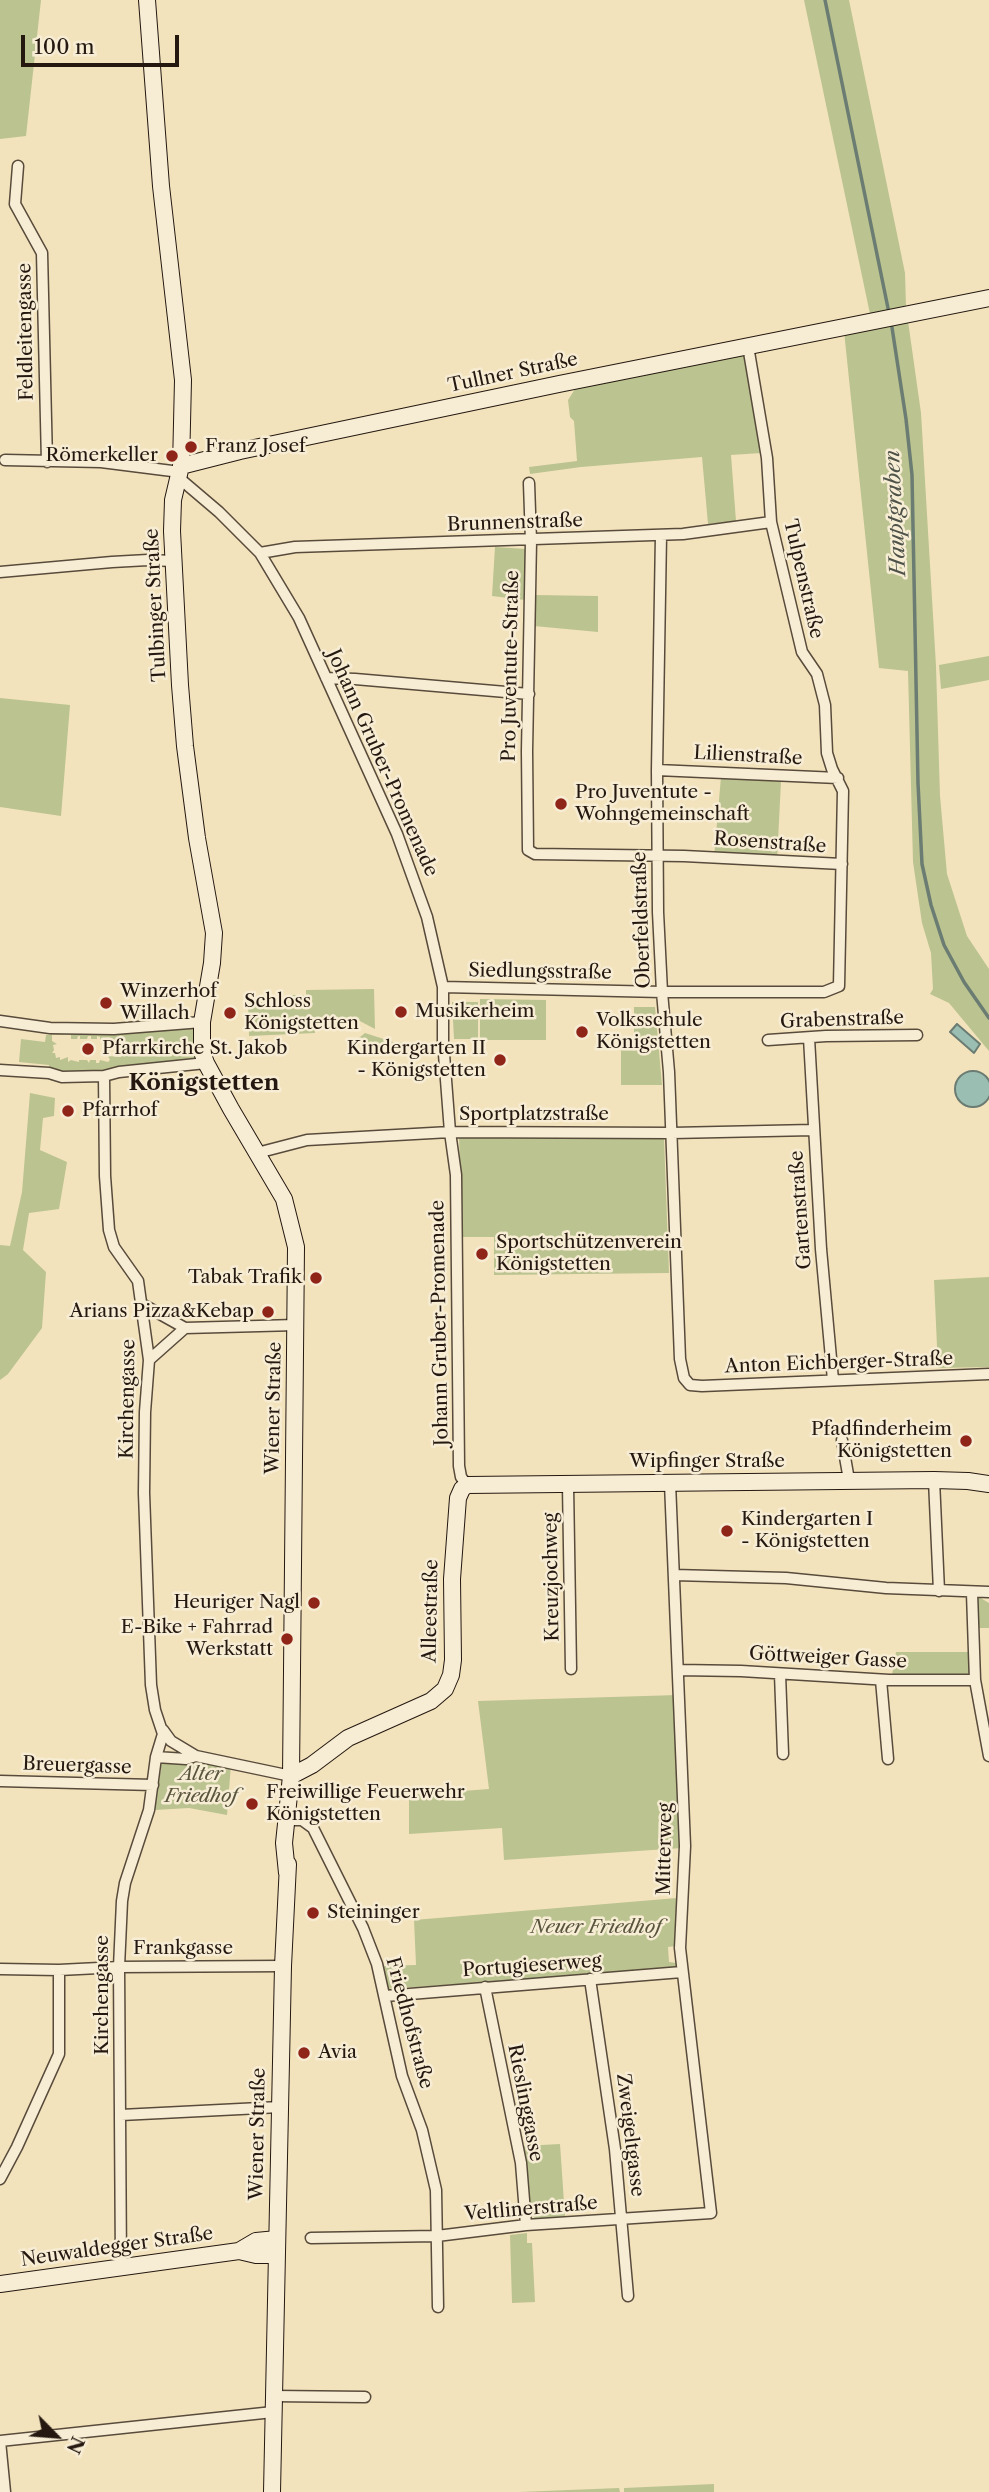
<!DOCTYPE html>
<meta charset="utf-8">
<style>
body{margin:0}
#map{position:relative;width:989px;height:2492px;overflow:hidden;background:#f3e3bd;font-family:"Libre Caslon Text",serif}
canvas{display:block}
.north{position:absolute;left:21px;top:2401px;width:70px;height:70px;-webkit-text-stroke:5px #f7edd4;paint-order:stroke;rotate:115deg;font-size:19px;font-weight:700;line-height:28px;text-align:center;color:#241810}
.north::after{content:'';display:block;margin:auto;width:24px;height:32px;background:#241810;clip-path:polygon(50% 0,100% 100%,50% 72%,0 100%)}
.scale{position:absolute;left:21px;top:35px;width:158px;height:32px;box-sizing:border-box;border:4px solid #241810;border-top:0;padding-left:9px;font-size:21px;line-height:24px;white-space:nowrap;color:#241810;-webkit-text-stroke:5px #f7edd4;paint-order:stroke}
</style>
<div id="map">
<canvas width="989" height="2492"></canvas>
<div class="north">N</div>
<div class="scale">100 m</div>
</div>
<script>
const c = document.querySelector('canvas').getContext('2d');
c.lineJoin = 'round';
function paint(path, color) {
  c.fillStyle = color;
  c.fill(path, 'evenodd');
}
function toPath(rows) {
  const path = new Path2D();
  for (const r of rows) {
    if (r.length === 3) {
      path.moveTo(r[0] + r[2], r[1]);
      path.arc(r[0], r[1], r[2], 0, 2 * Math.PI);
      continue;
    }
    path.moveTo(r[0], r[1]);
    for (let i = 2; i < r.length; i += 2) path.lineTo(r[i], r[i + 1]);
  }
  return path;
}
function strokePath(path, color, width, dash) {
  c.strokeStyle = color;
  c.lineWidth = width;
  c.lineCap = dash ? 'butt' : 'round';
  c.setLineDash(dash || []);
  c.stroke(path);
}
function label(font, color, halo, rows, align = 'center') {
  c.font = font + ' "Libre Caslon Text",serif';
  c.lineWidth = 5;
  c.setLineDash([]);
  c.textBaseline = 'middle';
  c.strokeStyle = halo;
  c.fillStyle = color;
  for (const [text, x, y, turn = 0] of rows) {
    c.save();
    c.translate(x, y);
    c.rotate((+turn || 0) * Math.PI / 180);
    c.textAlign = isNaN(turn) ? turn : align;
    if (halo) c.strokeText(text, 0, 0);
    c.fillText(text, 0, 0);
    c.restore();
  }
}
const green = toPath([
 [0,0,41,0,26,136,0,139],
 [804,0,849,0,905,273,906,306,870,314],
 [908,321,921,413,936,666,940,796,947,874,967,936,989,969,989,1051,949,1003,930,994,933,989,931,953,922,923,913,862,908,671,879,668,844,331],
 [745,353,761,453,731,455,736,521,708,524,702,457,581,467,530,474,529,467,577,461,574,421,570,417,568,400,577,386],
 [495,547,526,549,525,600,492,596],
 [534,595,598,596,598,632,534,626],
 [989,656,989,680,941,689,939,665],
 [0,698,70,705,61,816,0,807],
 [721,777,781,781,777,861,714,857],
 [374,989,375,1029,354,1018,335,1019,334,1024,314,1025,315,1033,249,1036,248,1002,290,1002,292,995,306,995,306,990],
 [480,999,546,1000,546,1040,480,1040],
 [452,1002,478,1002,478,1039,454,1039],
 [634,1007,655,1007,662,1085,621,1085,621,1042,634,1042],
 [202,1022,206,1063,119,1072,49,1073,49,1065,19,1062,21,1039,45,1042,46,1035,50,1035,50,1028],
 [52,1035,71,1035,71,1039,77,1039,78,1036,80,1036,80,1039,87,1039,88,1036,91,1036,91,1039,97,1039,97,1036,100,1037,100,1040,106,1040,108,1037,110,1039,108,1043,122,1044,121,1057,108,1056,110,1060,108,1062,100,1060,99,1063,96,1063,96,1060,90,1060,89,1063,87,1060,79,1060,79,1062,71,1060,68,1062,68,1057,60,1060,60,1057,56,1058,55,1053,52,1053,54,1050,53,1045,57,1044,52,1041],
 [365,1033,393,1042,428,1044,428,1046,344,1042,355,1041],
 [30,1093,55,1098,54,1116,43,1118,40,1150,67,1162,59,1209,29,1213,23,1250,46,1272,42,1328,8,1374,0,1380,0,1245,10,1246,22,1192],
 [459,1137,664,1138,669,1273,494,1275,494,1237,462,1237],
 [989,1277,989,1367,938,1368,934,1280],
 [979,1597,989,1603,989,1628,976,1628,975,1605],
 [896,1652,968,1652,971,1676,892,1675],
 [678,1695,682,1848,504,1860,502,1828,409,1834,409,1795,489,1789,478,1701],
 [162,1760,231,1765,227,1815,189,1808,155,1810],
 [677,1898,676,1946,668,1947,669,1962,677,1963,678,1969,386,1989,383,1966,416,1965,414,1920],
 [560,2144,565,2217,537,2220,529,2213,523,2146],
 [527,2233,527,2243,532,2243,535,2302,512,2303,510,2235],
 [714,2484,714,2492,624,2492,624,2488],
 [619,2488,620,2492,519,2492]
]);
const water = toPath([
 [957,1024,980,1044,974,1053,950,1032,957,1024],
 [973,1089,18]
]);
const stream = toPath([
 [825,0,889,313],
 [891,321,906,419,912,475,918,783,922,864,931,905,944,945,964,982,989,1018]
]);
const street = toPath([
 [18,166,15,204,42,253,47,462],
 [5,460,101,462,180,472],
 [179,478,219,512,260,553,299,618,397,834,427,917,443,987,443,1041,450,1132,456,1175,459,1466,461,1477,467,1485],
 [529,483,531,541,527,751,528,850,535,854,684,856,842,864],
 [661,535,657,770,658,912,662,992,669,1072,680,1359,684,1378,690,1385,702,1386,989,1374],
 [260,553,295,547,683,534,771,522],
 [0,572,112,562,148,560,174,561],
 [326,678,355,679,529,694],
 [657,770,838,778],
 [443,987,662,992,824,992,839,986,843,791,832,769,827,753,825,705,817,674,802,652,771,522,767,458,748,346],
 [0,1021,50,1028,114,1029,202,1022],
 [809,1038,821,1249,833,1380],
 [768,1040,826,1036,917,1035],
 [0,1070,49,1073,62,1077,104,1076,119,1072,206,1063],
 [104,1076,105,1176,109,1230,114,1247,138,1281,149,1360,145,1412,144,1493,151,1685,155,1710,163,1734,156,1757,149,1810,125,1883,122,1901,119,1967,121,2266],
 [257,1153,307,1140,450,1132,672,1133,813,1130],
 [142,1304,185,1328],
 [149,1360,185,1328,296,1325],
 [842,1440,849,1480],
 [934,1480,939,1591],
 [568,1485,571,1669],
 [674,1575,786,1578,886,1588,989,1592],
 [972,1593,975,1680,989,1756],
 [678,1670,741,1671,889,1680,975,1680],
 [780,1674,783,1754],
 [881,1680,888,1759],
 [163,1730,171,1741,196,1756,291,1776],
 [156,1757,186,1759,196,1756],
 [0,1781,153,1785],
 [287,1820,302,1820,313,1828,363,1928,377,1964,402,2076,422,2130,436,2190,438,2307],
 [0,1969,59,1970,119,1967,283,1966],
 [590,1979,615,2149,628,2296],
 [485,1987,521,2163,526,2225],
 [385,1996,682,1972],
 [121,2115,280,2107],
 [0,2179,17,2147,59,2054,59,1970],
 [311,2238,437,2236,526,2225,711,2213,680,1948,685,1846,670,1483],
 [273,2396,365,2397],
 [0,2441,273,2412],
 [0,2441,5,2492]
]);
const secondary = toPath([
 [147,0,161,186,183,380,181,466,173,500,172,531,180,685,185,746,197,838,214,933,212,963,202,1022,202,1052,206,1063,231,1109,284,1199,296,1247,291,1776,284,1843,287,1873],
 [181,466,240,451,559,384,989,298],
 [291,1776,312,1765,348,1738,431,1701,445,1689,451,1675,453,1660,452,1579,458,1498,462,1489,467,1485,934,1480,968,1481,989,1484],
 [239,2251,256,2241,277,2239],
 [0,2284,239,2251,256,2255,277,2255],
 [272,2492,283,1966,288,1864]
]);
const markers = [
 [191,447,7,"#8f2418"],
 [172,456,7,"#8f2418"],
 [561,804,7,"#8f2418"],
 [106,1003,7,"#8f2418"],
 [401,1012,7,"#8f2418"],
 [230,1013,7,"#8f2418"],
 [582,1032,7,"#8f2418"],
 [88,1049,7,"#8f2418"],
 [500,1060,7,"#8f2418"],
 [68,1111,7,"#8f2418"],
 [482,1254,7,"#8f2418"],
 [316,1278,7,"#8f2418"],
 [268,1312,7,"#8f2418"],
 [966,1441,7,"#8f2418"],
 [727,1531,7,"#8f2418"],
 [314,1603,7,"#8f2418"],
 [287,1639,7,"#8f2418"],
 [252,1804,7,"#8f2418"],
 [313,1913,7,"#8f2418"],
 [304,2053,7,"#8f2418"]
];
const streetNames = [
 ["Feldleitengasse",26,332,-91],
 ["Tullner Straße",513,373,-12],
 ["Brunnenstraße",515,523,-2],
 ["Tulpenstraße",803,579,77],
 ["Tulbinger Straße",156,605,-93],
 ["Pro Juventute-Straße",511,666,-89],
 ["Lilienstraße",748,756,3],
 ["Johann Gruber-Promenade",382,763,66],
 ["Rosenstraße",770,843,4],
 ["Oberfeldstraße",642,920,-92],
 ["Siedlungsstraße",540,972,1],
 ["Grabenstraße",842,1020,-2],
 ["Sportplatzstraße",534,1115],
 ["Gartenstraße",801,1210,-94],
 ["Johann Gruber-Promenade",440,1323,-91],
 ["Anton Eichberger-Straße",839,1363,-2],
 ["Kirchengasse",128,1399,-89],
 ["Wiener Straße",274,1408,-89],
 ["Wipfinger Straße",707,1462],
 ["Kreuzjochweg",552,1577,-91],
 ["Alleestraße",431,1611,-89],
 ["Göttweiger Gasse",828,1658,3],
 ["Breuergasse",77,1766,2],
 ["Mitterweg",665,1849,-89],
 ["Frankgasse",183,1949],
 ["Portugieserweg",532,1966,-4],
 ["Kirchengasse",103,1995,-90],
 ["Friedhofstraße",409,2023,75],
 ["Rieslinggasse",525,2103,79],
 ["Wiener Straße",258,2134,-89],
 ["Zweigeltgasse",630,2135,83],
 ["Veltlinerstraße",531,2209,-5],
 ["Neuwaldegger Straße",117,2247,-8]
];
const poiNames = [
 ["Franz Josef",205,447],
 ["Römerkeller",158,456,"right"],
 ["Pro Juventute -",575,793],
 ["Wohngemeinschaft",575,815],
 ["Winzerhof",120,992],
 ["Willach",120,1014],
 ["Schloss",244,1002],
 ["Königstetten",244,1024],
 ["Musikerheim",415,1012],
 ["Volksschule",596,1021],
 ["Königstetten",596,1043],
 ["Pfarrkirche St. Jakob",102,1049],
 ["Kindergarten II",486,1049,"right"],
 ["- Königstetten",486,1071,"right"],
 ["Pfarrhof",82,1111],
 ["Sportschützenverein",496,1243],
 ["Königstetten",496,1265],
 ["Tabak Trafik",302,1278,"right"],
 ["Arians Pizza&Kebap",254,1312,"right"],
 ["Pfadfinderheim",952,1430,"right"],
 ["Königstetten",952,1452,"right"],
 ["Kindergarten I",741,1520],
 ["- Königstetten",741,1542],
 ["Heuriger Nagl",300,1603,"right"],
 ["E-Bike + Fahrrad",273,1628,"right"],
 ["Werkstatt",273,1650,"right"],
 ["Freiwillige Feuerwehr",266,1793],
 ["Königstetten",266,1815],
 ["Steininger",327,1913],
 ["Avia",318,2053]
];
const parkNames = [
 ["Alter",201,1775],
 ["Friedhof",201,1797],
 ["Neuer Friedhof",596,1928]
];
const waterNames = [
 ["Hauptgraben",896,513,-93]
];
const quarterNames = [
 ["Königstetten",204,1083]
];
paint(green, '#bbc390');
paint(water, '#9bbeb3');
strokePath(water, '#6b7c72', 2);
strokePath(stream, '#6b7c72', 3.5);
strokePath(street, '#584b3b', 13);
strokePath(secondary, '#241810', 18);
strokePath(street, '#f7edd4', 10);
strokePath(secondary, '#f7edd4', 16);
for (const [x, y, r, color] of markers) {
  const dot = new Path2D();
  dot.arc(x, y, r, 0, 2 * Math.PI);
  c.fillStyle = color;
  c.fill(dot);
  strokePath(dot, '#f7edd4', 2.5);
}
label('19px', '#241810', '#f7edd4', streetNames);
label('19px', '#241810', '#f7edd4', poiNames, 'left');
label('italic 19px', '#59543d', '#f7edd4', parkNames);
label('italic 21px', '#4e5249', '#f7edd4', waterNames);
label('bold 23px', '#241810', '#f7edd4', quarterNames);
</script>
